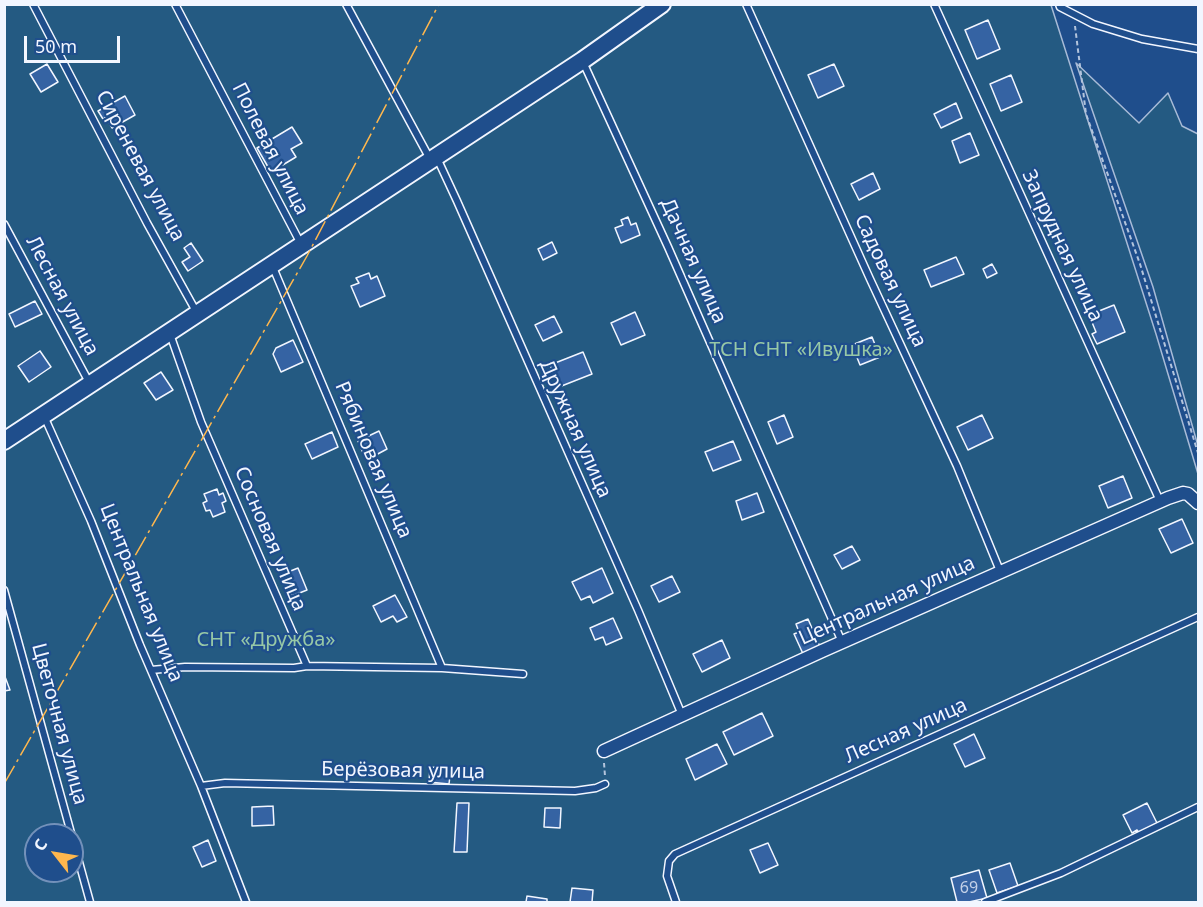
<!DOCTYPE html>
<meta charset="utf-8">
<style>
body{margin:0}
#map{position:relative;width:1203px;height:907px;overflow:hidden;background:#1f4e8c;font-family:"Noto Sans",sans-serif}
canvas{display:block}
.frame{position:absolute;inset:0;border:6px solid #f2f6ff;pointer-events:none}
.north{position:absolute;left:24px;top:823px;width:60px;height:60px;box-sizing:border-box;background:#1f4e8c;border:2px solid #7391ba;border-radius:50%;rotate:301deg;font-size:16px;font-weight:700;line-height:24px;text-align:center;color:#f2f6ff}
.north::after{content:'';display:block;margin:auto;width:21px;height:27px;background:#ffb74d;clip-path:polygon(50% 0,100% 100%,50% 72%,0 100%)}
.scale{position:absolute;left:24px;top:36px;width:96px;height:27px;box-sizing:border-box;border:3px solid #f2f6ff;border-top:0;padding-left:8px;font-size:18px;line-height:21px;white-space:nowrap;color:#f2f6ff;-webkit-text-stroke:4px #1f4e8c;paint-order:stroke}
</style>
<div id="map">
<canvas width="1203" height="907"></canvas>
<div class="frame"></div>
<div class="north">С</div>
<div class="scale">50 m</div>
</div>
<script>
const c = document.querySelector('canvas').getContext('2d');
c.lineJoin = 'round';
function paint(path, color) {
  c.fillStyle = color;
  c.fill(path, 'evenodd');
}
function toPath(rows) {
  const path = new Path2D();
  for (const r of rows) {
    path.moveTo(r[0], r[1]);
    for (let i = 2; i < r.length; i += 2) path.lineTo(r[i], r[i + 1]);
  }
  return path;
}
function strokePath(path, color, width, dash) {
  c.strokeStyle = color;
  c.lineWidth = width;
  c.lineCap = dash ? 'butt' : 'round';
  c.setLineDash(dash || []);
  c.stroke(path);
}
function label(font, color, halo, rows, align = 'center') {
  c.font = font + ' "Noto Sans",sans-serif';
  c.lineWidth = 4.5;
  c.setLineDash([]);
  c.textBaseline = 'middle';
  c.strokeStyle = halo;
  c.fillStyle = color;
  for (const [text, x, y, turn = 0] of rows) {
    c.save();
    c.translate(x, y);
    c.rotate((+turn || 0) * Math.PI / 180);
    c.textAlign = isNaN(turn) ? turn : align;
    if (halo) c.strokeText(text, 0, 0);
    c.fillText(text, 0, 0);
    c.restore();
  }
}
const green = toPath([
 [5,5,1051,5,1156,334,1198,474,1198,902,5,902,5,5],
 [36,835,72,835,72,871,36,871,36,835],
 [1076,63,1139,123,1168,93,1182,126,1198,134,1198,446,1153,287,1076,63]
]);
const building = toPath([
 [988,20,1000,49,977,59,965,30,988,20],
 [47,64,58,82,41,92,30,74,47,64],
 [834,64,844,86,818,98,808,75,834,64],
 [1011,75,1022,102,1001,111,990,84,1011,75],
 [125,96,135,115,112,128,106,117,103,119,98,111,125,96],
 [956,103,962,118,941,128,934,114,956,103],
 [292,127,302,143,291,149,296,157,271,172,257,148,292,127],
 [970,133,979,155,960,163,952,141,970,133],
 [873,173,880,189,859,200,851,184,873,173],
 [628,217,631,225,636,223,640,235,621,243,615,228,623,225,621,220,628,217],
 [552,242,557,253,543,260,538,249,552,242],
 [191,243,203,261,188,271,182,262,190,257,184,248,191,243],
 [956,257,964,274,931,287,924,270,956,257],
 [992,264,997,273,987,278,983,269,992,264],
 [369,273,371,279,377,276,385,296,360,307,351,286,359,283,356,278,369,273],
 [35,301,42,314,15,327,9,314,35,301],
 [1114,305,1125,332,1097,344,1092,334,1096,332,1089,315,1114,305],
 [635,312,645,335,621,345,611,323,635,312],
 [554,316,562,332,543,341,535,325,554,316],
 [872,337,880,357,860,365,852,345,872,337],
 [293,340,303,362,281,372,273,354,276,348,293,340],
 [40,351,51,367,29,382,18,366,40,351],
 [583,352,592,374,559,387,550,365,583,352],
 [161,372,173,390,156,400,144,383,161,372],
 [784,415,793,437,777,444,768,422,784,415],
 [982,415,993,438,968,450,957,427,982,415],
 [379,431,387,449,374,456,371,450,363,453,358,441,379,431],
 [332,432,338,447,312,459,305,444,332,432],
 [733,441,741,460,713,471,705,452,733,441],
 [1123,476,1132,498,1108,508,1099,486,1123,476],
 [217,489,219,495,223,493,226,501,222,503,225,512,213,517,210,510,206,511,203,503,207,501,204,494,217,489],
 [757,493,764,512,742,520,736,501,757,493],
 [1182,519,1193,543,1171,553,1159,529,1182,519],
 [852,546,860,560,842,569,834,555,852,546],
 [298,568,307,590,292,596,283,574,298,568],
 [602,568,613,593,593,603,590,596,581,600,572,582,602,568],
 [672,576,680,592,659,602,651,586,672,576],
 [395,595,407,617,397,622,393,616,381,622,373,606,395,595],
 [613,618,622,638,606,645,603,637,595,640,590,628,613,618],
 [808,619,821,649,804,656,794,634,799,632,796,624,808,619],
 [722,640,730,658,702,672,693,654,722,640],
 [4,674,10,690,4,691,4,674],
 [762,713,773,736,734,755,723,732,762,713],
 [974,734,985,758,965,767,954,744,974,734],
 [717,744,727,764,695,780,686,759,717,744],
 [430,767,451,768,449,784,429,782,430,767],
 [457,803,469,803,467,852,454,852,457,803],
 [1147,803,1157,823,1139,833,1137,830,1132,833,1123,815,1147,803],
 [273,806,274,825,252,826,252,807,273,806],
 [545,808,561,808,560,828,544,827,545,808],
 [208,840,216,861,202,867,193,847,208,840],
 [768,843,778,865,760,873,750,850,768,843],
 [1010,863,1018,886,997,893,989,870,1010,863],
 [979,870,987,898,969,902,957,902,951,878,979,870],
 [572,888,593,890,592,902,570,902,572,888],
 [527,896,547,899,547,902,526,902,527,896]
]);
const path = toPath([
 [1075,26,1086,114,1140,264,1198,453],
 [604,763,605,776]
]);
const lane = toPath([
 [33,4,147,223,197,313],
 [175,4,301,244],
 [346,4,430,159],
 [746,4,870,279,957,466,1000,571],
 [934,4,1160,501],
 [1059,4,1060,7,1093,24,1142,39,1198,49],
 [583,62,668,247,842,642],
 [437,158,457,201,638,610,682,715],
 [4,224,90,384],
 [272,265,442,668],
 [170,334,201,422,307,666],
 [44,416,91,521,140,645,201,786,246,902],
 [4,590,90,902],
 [151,670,185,667,294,668,307,666,442,668,523,674],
 [201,786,225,783,575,791,596,788,605,784],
 [676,902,667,876,669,861,675,854,1198,617],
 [985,902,1061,873,1198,807]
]);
const street = toPath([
 [604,751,822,651,1168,498,1183,493,1188,494,1198,503]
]);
const secondary = toPath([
 [4,441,583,60,662,4]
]);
const power = toPath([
 [4,784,307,256,439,4]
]);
const numberNames = [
 ["69",969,888]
];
const streetNames = [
 ["Полевая улица",270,149,63],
 ["Сиреневая улица",140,166,62],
 ["Запрудная улица",1062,246,65],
 ["Дачная улица",693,261,66],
 ["Садовая улица",890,281,65],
 ["Лесная улица",62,296,62],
 ["Дружная улица",575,429,66],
 ["Рябиновая улица",373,460,67],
 ["Сосновая улица",270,539,67],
 ["Центральная улица",141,593,68],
 ["Центральная улица",887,601,-24],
 ["Цветочная улица",59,724,75],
 ["Лесная улица",906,731,-24],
 ["Берёзовая улица",403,771,1]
];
const parkNames = [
 ["ТСН СНТ «Ивушка»",801,350],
 ["СНТ «Дружба»",266,640]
];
paint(green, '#245a82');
strokePath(green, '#a8bbd7', 1.5);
paint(building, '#3563a3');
strokePath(building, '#f2f6ff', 1.5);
strokePath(lane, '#f2f6ff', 9);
strokePath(street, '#f2f6ff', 15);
strokePath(secondary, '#f2f6ff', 20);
strokePath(path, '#b3c4dc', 2, [4.5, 3]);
strokePath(lane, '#1f4e8c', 6);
strokePath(street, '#1f4e8c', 12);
strokePath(secondary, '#1f4e8c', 16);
strokePath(power, '#ffb74d', 1.5, [21, 4.5, 3, 4.5]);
label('16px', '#c3d1e8', null, numberNames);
label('20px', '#f2f6ff', '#1f4e8c', streetNames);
label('20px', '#97c8a6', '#1f4e8c', parkNames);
</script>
